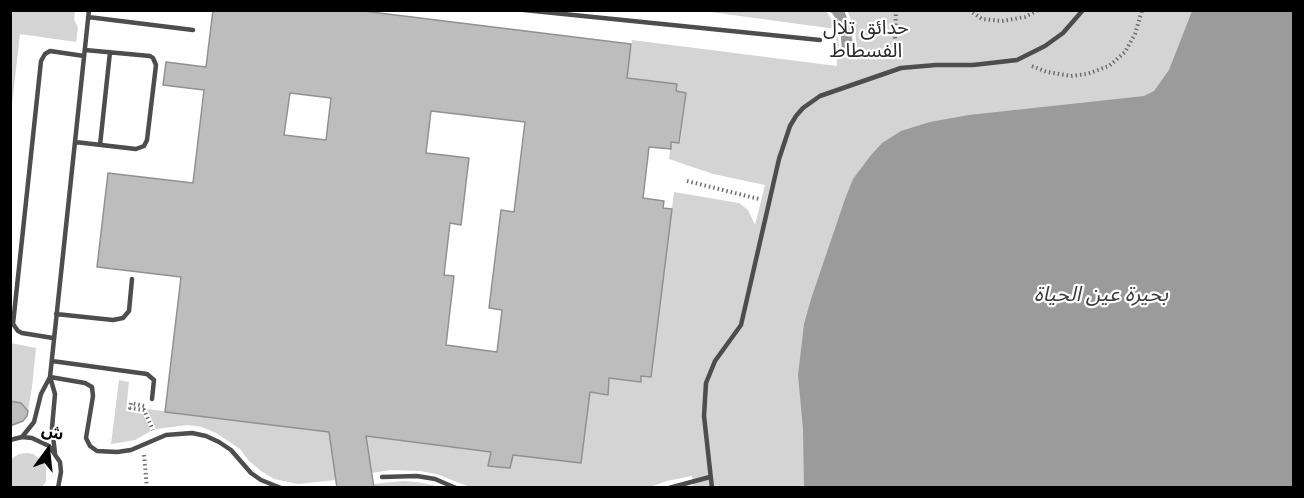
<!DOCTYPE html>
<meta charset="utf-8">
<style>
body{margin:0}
#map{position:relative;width:1304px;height:498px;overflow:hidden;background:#fff;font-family:"Varela Round","Noto Sans Arabic",sans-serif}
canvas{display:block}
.frame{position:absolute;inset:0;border:12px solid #000;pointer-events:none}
.north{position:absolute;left:18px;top:420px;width:60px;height:60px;-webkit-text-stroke:4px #fff;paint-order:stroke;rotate:15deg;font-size:16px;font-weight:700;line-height:24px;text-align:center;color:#000}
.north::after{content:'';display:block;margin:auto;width:21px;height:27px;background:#000;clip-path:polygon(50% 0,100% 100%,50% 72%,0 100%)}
</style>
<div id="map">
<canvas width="1304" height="498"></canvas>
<div class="frame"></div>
<div class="north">ش</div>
</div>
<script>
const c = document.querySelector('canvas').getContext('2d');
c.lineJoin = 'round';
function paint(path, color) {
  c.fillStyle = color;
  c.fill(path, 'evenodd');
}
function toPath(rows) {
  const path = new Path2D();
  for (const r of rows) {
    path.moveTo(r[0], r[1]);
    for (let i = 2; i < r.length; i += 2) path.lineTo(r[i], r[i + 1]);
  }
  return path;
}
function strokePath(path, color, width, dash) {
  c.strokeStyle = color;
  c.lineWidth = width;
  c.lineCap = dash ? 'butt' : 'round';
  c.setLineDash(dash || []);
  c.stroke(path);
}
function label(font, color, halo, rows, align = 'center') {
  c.font = font + ' "Varela Round","Noto Sans Arabic",sans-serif';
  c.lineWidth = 4.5;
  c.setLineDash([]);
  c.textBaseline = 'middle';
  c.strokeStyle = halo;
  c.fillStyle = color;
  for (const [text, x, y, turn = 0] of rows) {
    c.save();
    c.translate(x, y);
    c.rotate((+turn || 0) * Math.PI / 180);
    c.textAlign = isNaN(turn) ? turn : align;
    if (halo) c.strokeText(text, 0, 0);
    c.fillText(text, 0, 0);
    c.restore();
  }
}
const green = toPath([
 [11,10,75,11,74,19,78,28,76,42,20,34,11,113],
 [703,11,1293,11,1293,487,693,488,692,476,667,481,650,487,470,487,436,474,420,471,390,470,372,473,366,436,491,452,488,466,510,468,513,455,590,392,608,395,609,378,640,382,641,376,651,377,674,192,739,203,748,210,755,225,765,185,713,174,669,159,671,142,680,143,686,93,676,91,676,84,627,78,632,40,837,66,836,29],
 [11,343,36,348,32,387,28,411,21,403,16,402,11,405],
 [119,380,129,382,126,411,143,414,151,431,135,440,111,444],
 [147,409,329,432,336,480,298,484,274,479,261,471,249,461,240,449,216,433,202,427,188,425,156,429],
 [27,453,33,454,44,462,46,468,46,482,42,487,11,487,11,459,19,454],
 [402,481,417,482,442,487,374,487,374,484]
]);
const water = toPath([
 [829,11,844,11,849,20,854,55,842,54,840,26],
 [1192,11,1293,11,1293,487,804,487,803,429,798,375,804,324,811,299,845,199,853,179,871,155,882,143,901,131,930,122,969,115,1144,96,1154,91,1169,70]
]);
const pier = toPath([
 [844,10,847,10,855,29,857,55,855,58,840,56,837,27,826,11,832,13,840,26,842,54,854,55,852,30]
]);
const building = toPath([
 [213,10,355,10,631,44,627,78,677,84,676,91,686,93,679,143,671,142,671,149,649,147,643,198,664,201,663,208,672,209,651,377,641,376,641,382,609,378,608,395,590,392,581,463,513,455,510,468,488,466,491,452,366,436,374,488,337,488,329,432,165,412,181,277,97,267,108,173,193,183,204,90,163,85,166,62,206,67,213,10],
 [290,93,331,98,326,140,284,135,290,93],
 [431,111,525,122,514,212,501,210,489,308,502,310,497,352,446,345,454,276,444,275,450,223,461,225,469,158,426,153,431,111],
 [10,401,21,403,28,411,27,416,23,421,10,426,10,401]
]);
const path = toPath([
 [896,10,895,37,898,56],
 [969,10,982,19,1002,21,1025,17,1038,10],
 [1032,66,1047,72,1071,76,1087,74,1109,66,1125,52,1135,34,1142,10],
 [687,181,759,199],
 [144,406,131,403,130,408,144,410,153,430],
 [144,455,147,488]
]);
const lane = toPath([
 [524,10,820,40],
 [88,17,193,30],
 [75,142,136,149,144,146,147,140,156,65,153,58,150,56,85,50],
 [100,145,110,52],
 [56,314,113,320,123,318,129,311,132,279],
 [53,338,22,333,18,331,13,324,41,61,45,54,50,51,84,56],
 [52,361,147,374,154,380,152,399],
 [50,377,85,383,92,387,93,396,86,438,90,446,97,451,117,452,131,450,166,435,192,433,206,436,219,442,231,450,251,473,261,480,281,488],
 [22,437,34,422,41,394,50,377],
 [10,440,22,437,32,438,49,446,60,462,61,472,58,488],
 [55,453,52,428,55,394,50,377,89,10],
 [382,477,417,476,435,479,456,488],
 [669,488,710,477],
 [712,488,704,416,706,383,715,361,741,325,779,159,790,126,796,116,803,108,820,96,901,68,936,65,973,65,1017,60,1045,46,1063,33,1083,10]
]);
const parkNames = [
 ["حدائق تلال",866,29],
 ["الفسطاط",866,52]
];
const waterNames = [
 ["بحيرة عين الحياة",1101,295]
];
paint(green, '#d4d4d4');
paint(water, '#9b9b9b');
paint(pier, '#fff');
paint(building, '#bdbdbd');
strokePath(building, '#919191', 1.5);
strokePath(path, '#6f6f6f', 4, [1.5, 3]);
strokePath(lane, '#4d4d4d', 4.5);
label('20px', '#2b2b2b', '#fff', parkNames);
label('italic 21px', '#3c3c3c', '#fff', waterNames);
</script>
